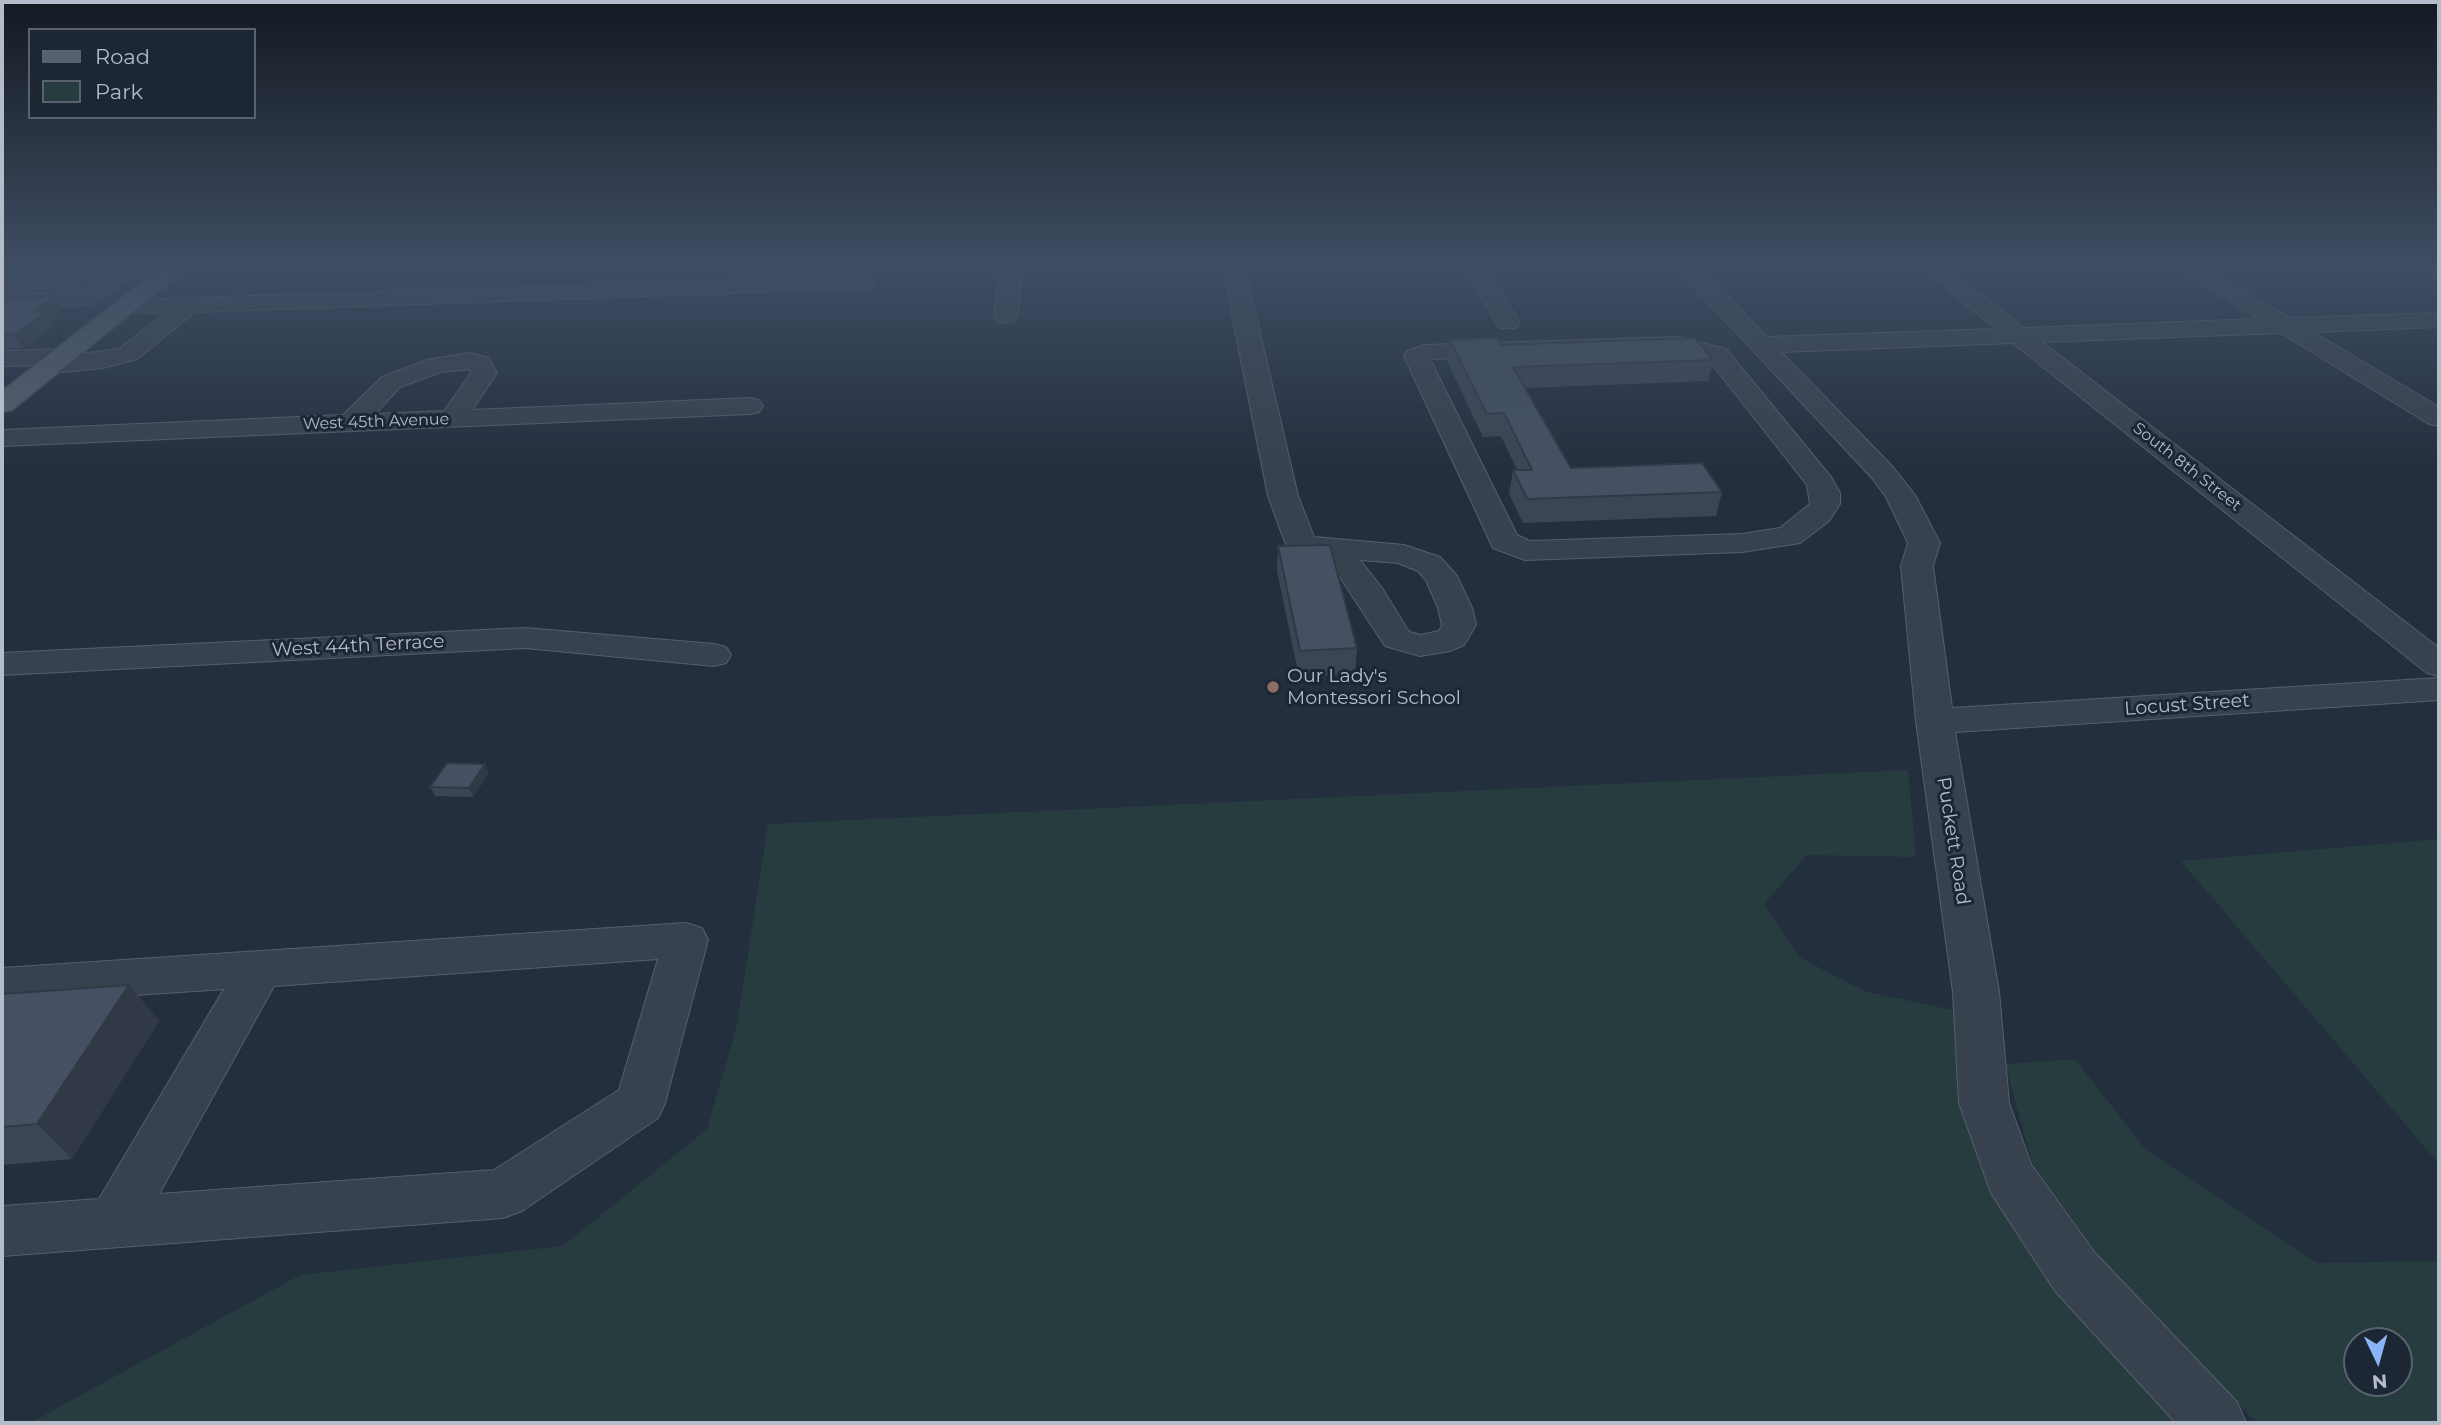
<!DOCTYPE html>
<style>
body{margin:0}
#map{position:relative;width:2441px;height:1425px;overflow:hidden;background:#242f3e;font-family:Montserrat,sans-serif}
canvas{display:block}
.frame{position:absolute;inset:0;border:4px solid #b4bcc9;pointer-events:none}
.legend{position:absolute;left:28px;top:28px;width:228px;height:91px;box-sizing:border-box;background:#1d2633;border:2px solid #59626f;margin:0;padding:9px 12px;list-style:none;font-size:21px;color:#b4bcc9}
.legend li{display:flex;align-items:center;gap:14px;height:35px}
.legend b{width:35px;border:2px solid #59626f}
.north{position:absolute;left:2343px;top:1327px;width:70px;height:70px;box-sizing:border-box;background:#1d2633;border:2px solid #59626f;border-radius:50%;rotate:175deg;font-size:19px;font-weight:700;line-height:28px;text-align:center;color:#b4bcc9}
.north::after{content:'';display:block;margin:auto;width:24px;height:32px;background:#8ab4f8;clip-path:polygon(50% 0,100% 100%,50% 72%,0 100%)}
</style>
<div id="map">
<canvas width="2441" height="1425"></canvas>
<div class="frame"></div>
<ul class="legend">
<li><b style="height:9px;background:#56606e"></b>Road</li>
<li><b style="height:19px;background:#263c3f"></b>Park</li>
</ul>
<div class="north">N</div>
</div>
<script>
const c = document.querySelector('canvas').getContext('2d');
c.lineJoin = 'round';
function paint(path, color) {
  c.fillStyle = color;
  c.fill(path, 'evenodd');
}
function toPath(rows) {
  const path = new Path2D();
  for (const r of rows) {
    path.moveTo(r[0], r[1]);
    for (let i = 2; i < r.length; i += 2) path.lineTo(r[i], r[i + 1]);
  }
  return path;
}
function strokePath(path, color, width, dash) {
  c.strokeStyle = color;
  c.lineWidth = width;
  c.lineCap = dash ? 'butt' : 'round';
  c.setLineDash(dash || []);
  c.stroke(path);
}
function label(font, color, halo, rows, align = 'center') {
  c.font = font + ' Montserrat,sans-serif';
  c.lineWidth = 6;
  c.setLineDash([]);
  c.textBaseline = 'middle';
  c.strokeStyle = halo;
  c.fillStyle = color;
  for (const [text, x, y, turn = 0] of rows) {
    c.save();
    c.translate(x, y);
    c.rotate((+turn || 0) * Math.PI / 180);
    c.textAlign = isNaN(turn) ? turn : align;
    if (halo) c.strokeText(text, 0, 0);
    c.fillText(text, 0, 0);
    c.restore();
  }
}
const green = toPath([
 [1908,770,1916,857,1807,855,1764,904,1799,957,1864,991,1952,1010,1978,1130,2063,1273,2209,1423,30,1423,300,1275,563,1246,707,1129,737,1025,768,824],
 [2439,839,2439,1164,2181,861],
 [2075,1059,2146,1150,2317,1263,2439,1261,2439,1423,2257,1423,2102,1261,2032,1162,2005,1064],
 [2357,1341,2399,1341,2399,1383,2357,1383]
]);
const minor = toPath([
 [2,269,24,269,10,281,2,283,2,269],
 [112,269,168,269,165,274,157,276,131,276,95,303,87,305,2,309,2,295,81,291,112,269],
 [999,269,1021,269,1018,316,1014,321,1006,323,998,321,994,316,999,269],
 [1223,269,1245,269,1298,496,1314,537,1404,545,1440,557,1457,576,1472,608,1476,625,1464,645,1450,651,1420,656,1385,646,1336,571,1291,552,1286,545,1268,496,1223,269],
 [1360,560,1398,563,1418,571,1426,580,1438,608,1442,625,1439,631,1421,635,1409,632,1382,588,1360,560],
 [1464,269,1486,269,1520,323,1516,328,1500,328,1464,269],
 [1677,269,1701,269,1767,337,1996,329,1923,269,1948,269,2024,328,2258,319,2180,269,2207,269,2290,318,2439,313,2439,327,2313,332,2439,407,2439,426,2429,424,2281,333,2042,342,2439,648,2439,676,2427,673,2013,343,1781,352,1892,466,1915,495,1940,543,1933,566,1952,708,2439,678,2439,700,1955,732,1999,992,2009,1103,2031,1164,2095,1253,2237,1402,2246,1423,2176,1423,2055,1291,1991,1193,1959,1103,1953,992,1916,721,1901,566,1908,543,1886,497,1872,478,1677,269],
 [2427,269,2439,269,2439,277,2431,275,2427,269],
 [864,276,872,278,875,283,872,288,195,312,137,359,103,368,52,373,43,370,40,365,2,366,2,351,62,349,73,355,119,349,165,313,119,312,115,307,119,302,127,300,864,276],
 [1679,337,1726,349,1831,477,1840,493,1840,504,1829,521,1800,543,1742,552,1525,560,1493,548,1404,356,1407,351,1424,345,1679,337],
 [1678,351,1708,359,1807,485,1810,504,1780,528,1742,534,1530,541,1517,535,1430,359,1678,351],
 [469,353,489,358,497,373,472,410,750,398,759,400,763,406,759,412,750,414,2,446,2,430,343,415,382,377,427,360,469,353],
 [470,369,471,373,444,411,375,414,400,387,441,372,470,369],
 [525,628,714,644,726,647,731,655,726,663,714,666,525,648,2,675,2,653,525,628],
 [686,923,702,928,708,940,665,1103,658,1118,522,1211,503,1218,2,1256,2,1206,99,1199,224,989,2,1004,2,968,686,923],
 [658,959,619,1090,494,1170,159,1194,274,986,658,959]
]);
const major = toPath([
 [159,269,185,269,12,410,2,412,2,391,159,269]
]);
const wall = toPath([
 [107,269,80,288,4,292,2,288,2,280],
 [55,296,63,309,51,317,56,324,23,348,2,349,2,298],
 [1450,340,1500,345,1713,360,1708,381,1525,388,1571,468,1722,492,1716,516,1523,523,1509,494,1513,470,1517,470,1501,436,1483,437,1447,361],
 [1278,546,1357,648,1355,674,1299,677,1277,571],
 [489,773,473,797,435,796,430,787],
 [129,985,159,1021,72,1159,2,1165,2,994]
]);
const shadedWall = toPath([
 [87,269,107,269,80,288,74,278],
 [55,296,63,309,51,317,56,324,23,348,14,334,33,312],
 [485,764,489,773,473,797,469,788],
 [129,985,159,1021,72,1159,37,1124]
]);
const building = toPath([
 [18,269,87,269,74,278,2,282,2,280,18,269],
 [55,296,33,312,48,311,14,334,2,335,2,298,55,296],
 [1497,338,1500,345,1695,338,1713,360,1513,367,1571,468,1702,463,1722,492,1527,499,1513,470,1532,470,1504,413,1487,414,1450,340,1497,338],
 [1330,545,1357,648,1300,651,1278,546,1330,545],
 [447,763,485,764,469,788,430,787,447,763],
 [129,985,37,1124,2,1127,2,994,129,985]
]);
const markers = [
 [1273,687,7,"#8d6e63"]
];
const farStreetnames = [
 ["West 45th Avenue",376,422,-2],
 ["South 8th Street",2187,467,38]
];
const streetNames = [
 ["West 44th Terrace",358,646,-3],
 ["Locust Street",2187,705,-4],
 ["Puckett Road",1953,841,81]
];
const poiNames = [
 ["Our Lady's",1287,676],
 ["Montessori School",1287,698]
];
paint(green, '#263c3f');
strokePath(minor, '#565f6c', 2);
strokePath(major, '#414a57', 3);
paint(minor, '#38414e');
paint(major, '#56606e');
paint(wall, '#3b4654');
paint(shadedWall, '#303945');
paint(building, '#455162');
strokePath(building, '#303945', 2);
const sky = c.createLinearGradient(0, 0, 0, 469);
sky.addColorStop(0, '#141a22');
sky.addColorStop(0.57, '#3f4d63');
sky.addColorStop(1, '#3f4d6300');
c.fillStyle = sky;
c.fillRect(0, 0, 2441, 469);
for (const [x, y, r, color] of markers) {
  const dot = new Path2D();
  dot.arc(x, y, r, 0, 2 * Math.PI);
  c.fillStyle = color;
  c.fill(dot);
  strokePath(dot, '#1d2633', 2.5);
}
label('16px', '#b4bcc9', '#1d2633', farStreetnames);
label('19px', '#b4bcc9', '#1d2633', streetNames);
label('19px', '#b4bcc9', '#1d2633', poiNames, 'left');
</script>
